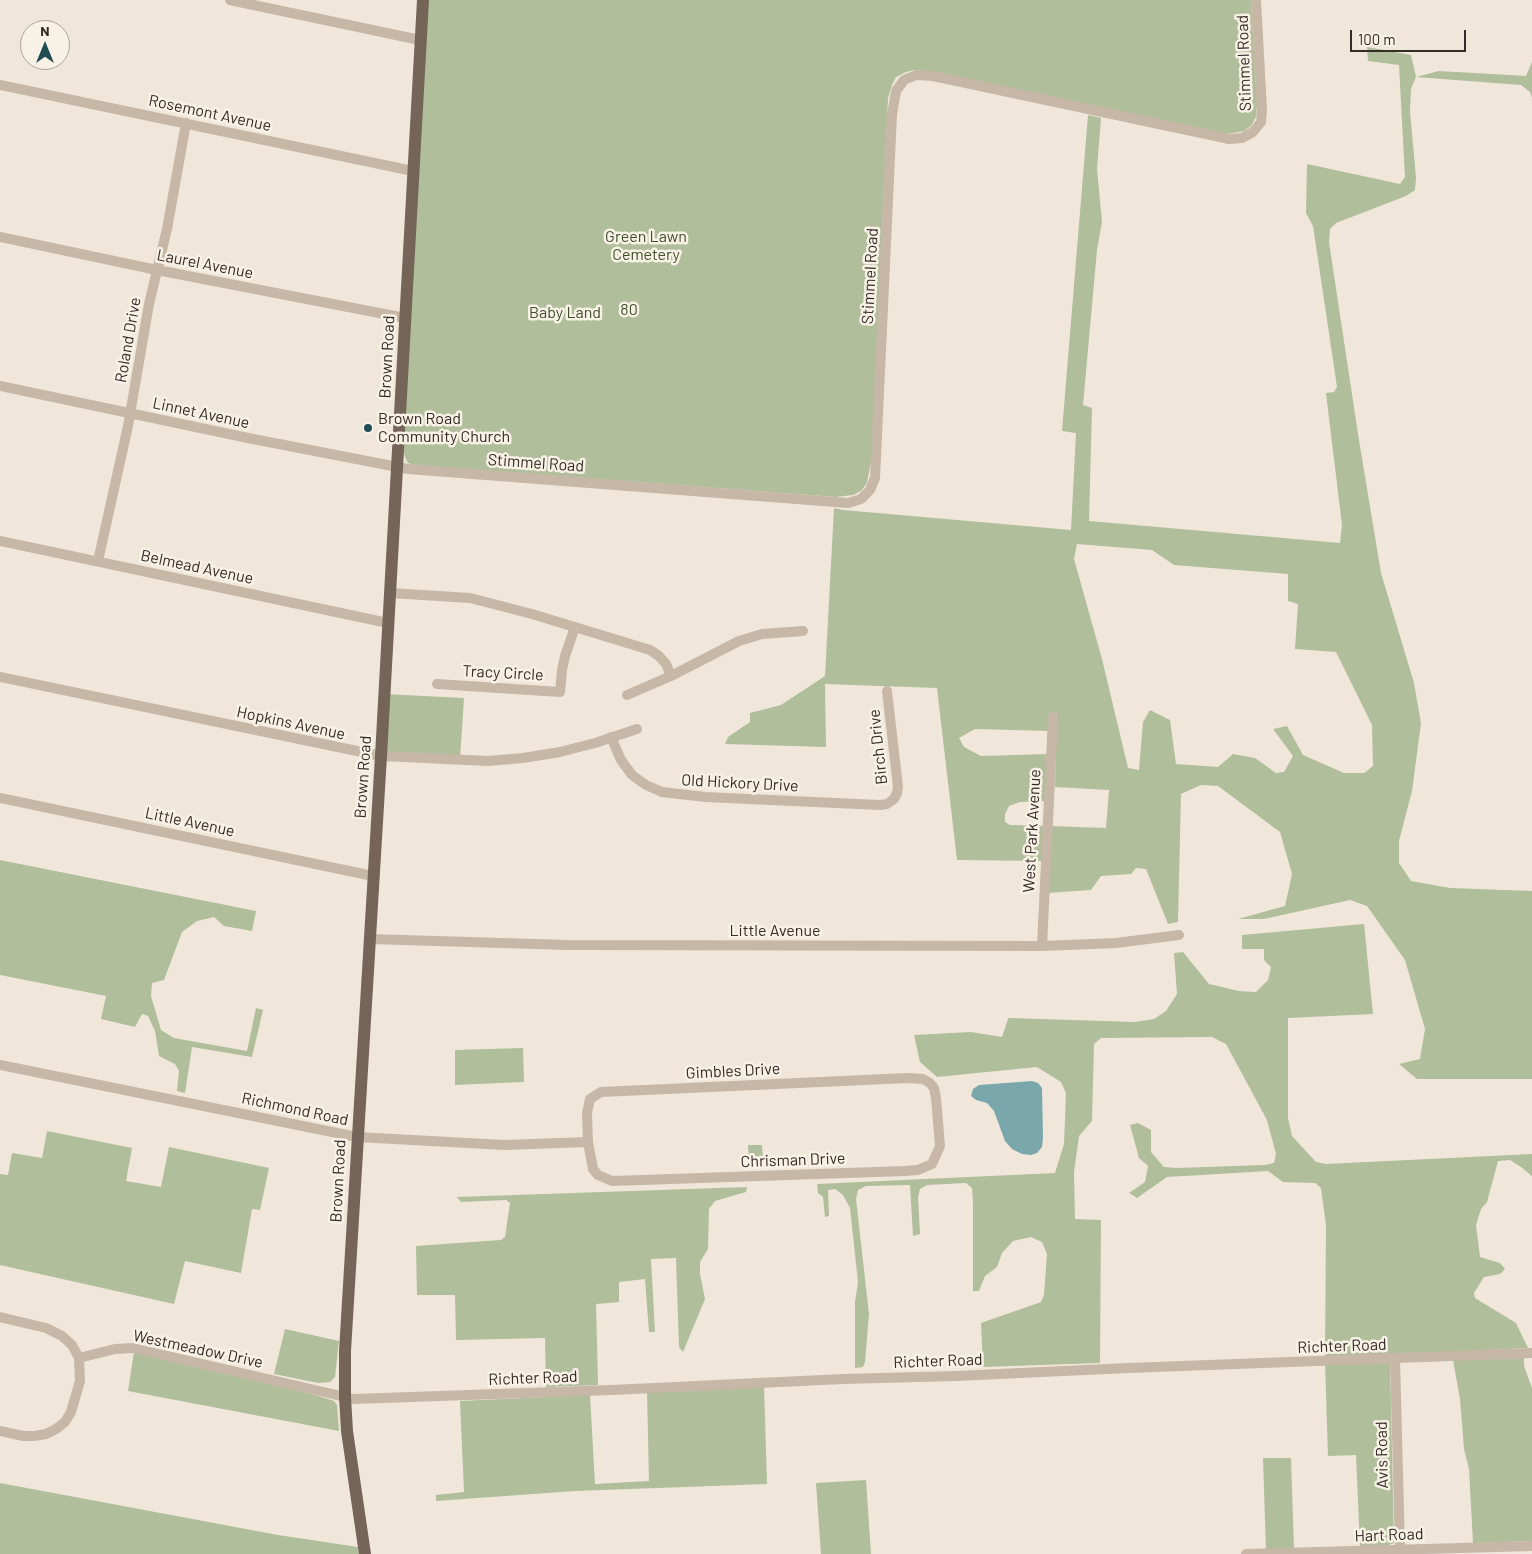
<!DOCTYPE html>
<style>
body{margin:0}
#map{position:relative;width:1532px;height:1554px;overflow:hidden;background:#f0e7da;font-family:Barlow,sans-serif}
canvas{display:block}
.north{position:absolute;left:20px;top:20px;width:50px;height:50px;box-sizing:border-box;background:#f8f1e6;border:1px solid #aaa29a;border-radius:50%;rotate:0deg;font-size:14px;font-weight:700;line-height:20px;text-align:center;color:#342c27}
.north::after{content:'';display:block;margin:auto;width:18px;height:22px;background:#1f4d53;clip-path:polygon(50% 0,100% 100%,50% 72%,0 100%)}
.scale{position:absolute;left:1350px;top:30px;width:116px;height:22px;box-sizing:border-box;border:2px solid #342c27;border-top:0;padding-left:6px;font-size:15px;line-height:18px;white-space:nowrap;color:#342c27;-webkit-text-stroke:4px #f8f1e6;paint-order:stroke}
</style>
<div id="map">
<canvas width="1532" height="1554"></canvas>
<div class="north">N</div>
<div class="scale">100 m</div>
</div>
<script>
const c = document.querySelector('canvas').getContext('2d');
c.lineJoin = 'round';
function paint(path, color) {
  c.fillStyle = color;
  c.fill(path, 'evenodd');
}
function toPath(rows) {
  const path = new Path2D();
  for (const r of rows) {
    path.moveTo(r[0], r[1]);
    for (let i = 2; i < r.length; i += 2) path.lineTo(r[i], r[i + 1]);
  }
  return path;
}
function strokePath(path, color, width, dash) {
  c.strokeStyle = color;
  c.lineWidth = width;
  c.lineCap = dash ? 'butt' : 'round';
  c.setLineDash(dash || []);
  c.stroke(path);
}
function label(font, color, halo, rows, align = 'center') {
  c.font = font + ' Barlow,sans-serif';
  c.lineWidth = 5;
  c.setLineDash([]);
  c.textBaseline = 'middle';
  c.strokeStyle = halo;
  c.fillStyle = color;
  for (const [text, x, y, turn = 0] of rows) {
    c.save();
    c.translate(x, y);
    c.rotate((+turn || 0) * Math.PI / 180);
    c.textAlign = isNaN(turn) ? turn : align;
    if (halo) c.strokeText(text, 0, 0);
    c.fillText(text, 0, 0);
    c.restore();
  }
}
const green = toPath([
 [427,0,1251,0,1257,105,1256,117,1251,126,1244,131,1227,134,934,72,914,70,906,72,896,77,892,85,888,98,872,456,867,483,861,491,853,495,836,497,414,465,408,463,405,457,403,449],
 [1367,47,1411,55,1416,77,1439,71,1526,76,1532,62,1532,98,1530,92,1521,85,1416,77,1411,89,1410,111,1416,178,1415,190,1406,196,1336,223,1330,229,1329,242,1358,434,1381,573,1414,683,1421,723,1412,791,1399,841,1399,863,1411,881,1450,888,1532,891,1532,1079,1417,1079,1399,1064,1420,1059,1425,1029,1405,960,1367,906,1350,900,1264,919,1238,919,1285,906,1292,874,1280,832,1218,786,1201,785,1181,794,1178,922,1168,924,1146,869,1136,868,1131,874,1101,876,1091,890,1047,893,1049,826,1106,828,1109,790,1055,787,1057,713,1050,713,1049,731,975,729,959,738,964,747,981,756,1048,754,1047,801,1020,802,1009,806,1005,814,1005,822,1010,825,1044,826,1042,861,957,860,937,688,825,684,826,747,725,744,728,737,750,722,750,713,781,705,825,676,834,508,843,510,1071,530,1076,433,1062,431,1088,115,1101,118,1097,169,1102,222,1097,250,1083,405,1092,408,1089,521,1340,543,1342,525,1326,393,1334,392,1337,387,1313,226,1306,213,1307,164,1400,184,1405,177,1399,65,1368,61],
 [1077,544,1152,550,1174,565,1288,574,1288,601,1298,604,1295,649,1336,652,1372,725,1373,766,1364,773,1344,773,1303,755,1287,726,1273,729,1293,756,1284,772,1276,773,1255,758,1233,754,1218,767,1176,764,1170,720,1150,710,1143,722,1139,770,1128,768,1102,659,1074,559],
 [384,694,464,698,460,759,382,755],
 [0,860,256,911,252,931,224,926,214,917,197,921,182,932,164,980,152,983,151,996,161,1030,174,1038,247,1051,256,1008,263,1010,252,1057,192,1047,185,1093,177,1091,179,1071,175,1064,159,1056,155,1031,148,1016,142,1014,135,1027,101,1019,106,996,0,975],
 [1364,924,1373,1014,1288,1018,1288,1118,1292,1136,1316,1162,1326,1164,1532,1154,1532,1176,1521,1167,1510,1160,1498,1161,1487,1202,1481,1209,1476,1225,1480,1257,1500,1263,1505,1269,1500,1274,1484,1277,1474,1293,1475,1298,1516,1323,1528,1348,1325,1358,1326,1225,1321,1188,1315,1183,1283,1182,1268,1171,1167,1177,1137,1198,1129,1193,1145,1182,1148,1166,1139,1158,1130,1125,1138,1123,1151,1130,1151,1152,1164,1167,1176,1168,1265,1165,1274,1163,1276,1154,1267,1120,1226,1044,1212,1037,1101,1038,1094,1044,1092,1121,1079,1136,1074,1172,1075,1219,1101,1220,1100,1363,983,1367,981,1323,1041,1302,1044,1295,1047,1254,1042,1242,1031,1237,1013,1241,1002,1253,997,1267,985,1276,979,1291,973,1291,973,1203,972,1188,966,1183,927,1185,920,1189,918,1197,920,1234,913,1236,910,1185,866,1186,858,1190,856,1199,869,1314,865,1362,863,1367,855,1368,855,1302,858,1282,850,1208,843,1195,835,1189,828,1190,829,1216,825,1217,823,1197,818,1193,817,1184,1055,1173,1064,1144,1066,1093,1061,1082,1037,1067,937,1077,920,1062,914,1035,971,1032,1002,1037,1008,1019,1009,1018,1135,1022,1154,1019,1166,1011,1177,994,1174,953,1183,952,1209,984,1239,991,1256,992,1268,980,1271,967,1264,960,1264,949,1242,949,1242,935],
 [523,1048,524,1082,455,1085,455,1050],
 [47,1131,132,1148,126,1181,161,1187,169,1147,269,1168,260,1210,252,1209,241,1273,185,1261,174,1304,0,1265,0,1174,8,1175,12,1153,42,1158],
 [748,1145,762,1145,763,1159,749,1160],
 [747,1187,746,1192,715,1201,709,1209,708,1249,700,1262,700,1274,705,1299,683,1352,679,1347,676,1258,651,1259,655,1332,649,1332,645,1279,619,1282,619,1302,596,1304,598,1385,546,1387,545,1338,456,1340,455,1295,417,1295,416,1246,501,1240,505,1237,510,1203,506,1200,461,1202,457,1197],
 [285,1329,339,1341,335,1377,330,1382,318,1383,274,1374],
 [134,1352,315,1395,334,1401,337,1405,339,1431,128,1391],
 [1524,1358,1524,1366,1532,1388,1532,1541,1473,1543,1469,1469,1464,1449,1460,1399,1453,1360],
 [1390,1361,1394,1543,1386,1546,1360,1547,1356,1455,1328,1456,1325,1363],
 [764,1386,767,1484,575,1491,436,1501,436,1495,464,1492,460,1401,590,1395,595,1484,649,1481,647,1392],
 [1263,1458,1291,1458,1294,1550,1266,1551],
 [866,1480,871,1554,821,1554,816,1483],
 [0,1483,278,1535,358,1547,359,1554,0,1554]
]);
const water = toPath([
 [1032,1081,1038,1083,1042,1088,1043,1138,1042,1147,1037,1153,1031,1155,1022,1154,1012,1149,1005,1141,994,1111,987,1103,976,1100,971,1096,973,1089,979,1085]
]);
const minor = toPath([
 [230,0,420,40],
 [0,85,413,171],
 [0,237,157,270,405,318],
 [0,386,248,438,408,469,848,503,861,499,870,490,875,478,892,115,896,91,904,80,916,75,933,76,1220,137,1229,139,1242,138,1253,132,1261,122,1262,110,1256,0],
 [0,541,388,623],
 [98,561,128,426,149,304,167,229,186,123],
 [390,593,470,598,532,614,650,650,659,656,666,664,671,676],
 [0,677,381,756,488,761,523,758,560,752,595,743,637,729],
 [437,684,560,692,562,670,565,656,575,627],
 [627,695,671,676,739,641,762,634,803,631],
 [611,737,621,760,632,775,646,785,662,792,705,797,880,805,887,804,894,799,897,793,898,787,887,691],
 [0,798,373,876],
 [370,939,568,945,1042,946,1116,943,1179,935],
 [1042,946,1053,717],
 [0,1065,357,1137,504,1145,588,1142],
 [908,1078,923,1079,930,1083,934,1088,936,1098,940,1146,932,1164,918,1170,905,1171,612,1181,598,1175,593,1169,588,1142,587,1113,590,1099,601,1092,908,1078],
 [0,1317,46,1328,62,1336,72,1345,79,1358,80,1381,71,1412,65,1422,56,1429,46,1434,34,1436,23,1436,0,1431],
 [79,1358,115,1349,133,1348,354,1399,611,1390,843,1379,956,1376,1128,1368,1532,1353],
 [1395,1358,1400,1550],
 [1246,1554,1532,1546]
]);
const major = toPath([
 [365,1554,347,1431,345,1397,345,1351,381,756,423,0]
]);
const markers = [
 [368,428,5,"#1f4d53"]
];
const streetNames = [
 ["Stimmel Road",1244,63,-92],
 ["Rosemont Avenue",210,113,12],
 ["Laurel Avenue",205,264,11],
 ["Stimmel Road",870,276,-87],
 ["Roland Drive",128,340,-80],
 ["Brown Road",387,357,-87],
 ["Linnet Avenue",201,413,12],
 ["Stimmel Road",536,463,4],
 ["Belmead Avenue",197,567,12],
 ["Tracy Circle",503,673,3],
 ["Hopkins Avenue",291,723,12],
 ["Birch Drive",878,747,-96],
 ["Brown Road",363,777,-86],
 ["Old Hickory Drive",740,783,3],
 ["Little Avenue",190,822,12],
 ["West Park Avenue",1032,831,-87],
 ["Little Avenue",775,931],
 ["Gimbles Drive",733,1071,-3],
 ["Richmond Road",295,1109,12],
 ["Chrisman Drive",793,1160,-2],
 ["Brown Road",338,1181,-87],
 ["Richter Road",1342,1346,-2],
 ["Westmeadow Drive",198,1349,12],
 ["Richter Road",938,1361,-2],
 ["Richter Road",533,1378,-2],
 ["Avis Road",1382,1455,-91],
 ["Hart Road",1389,1535,-2]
];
const parkNames = [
 ["Green Lawn",646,237],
 ["Cemetery",646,255],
 ["80",629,310],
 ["Baby Land",565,313]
];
const poiNames = [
 ["Brown Road",378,419],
 ["Community Church",378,437]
];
paint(green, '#b0be9b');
paint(water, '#7aa7ac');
strokePath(minor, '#c7b7a6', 10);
strokePath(major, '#756458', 12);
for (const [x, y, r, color] of markers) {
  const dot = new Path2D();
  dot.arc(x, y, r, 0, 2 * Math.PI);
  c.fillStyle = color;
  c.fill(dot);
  strokePath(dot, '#f8f1e6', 2);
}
label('16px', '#342c27', '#f8f1e6', streetNames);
label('16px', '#41512c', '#f8f1e6', parkNames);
label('16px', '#342c27', '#f8f1e6', poiNames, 'left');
</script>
